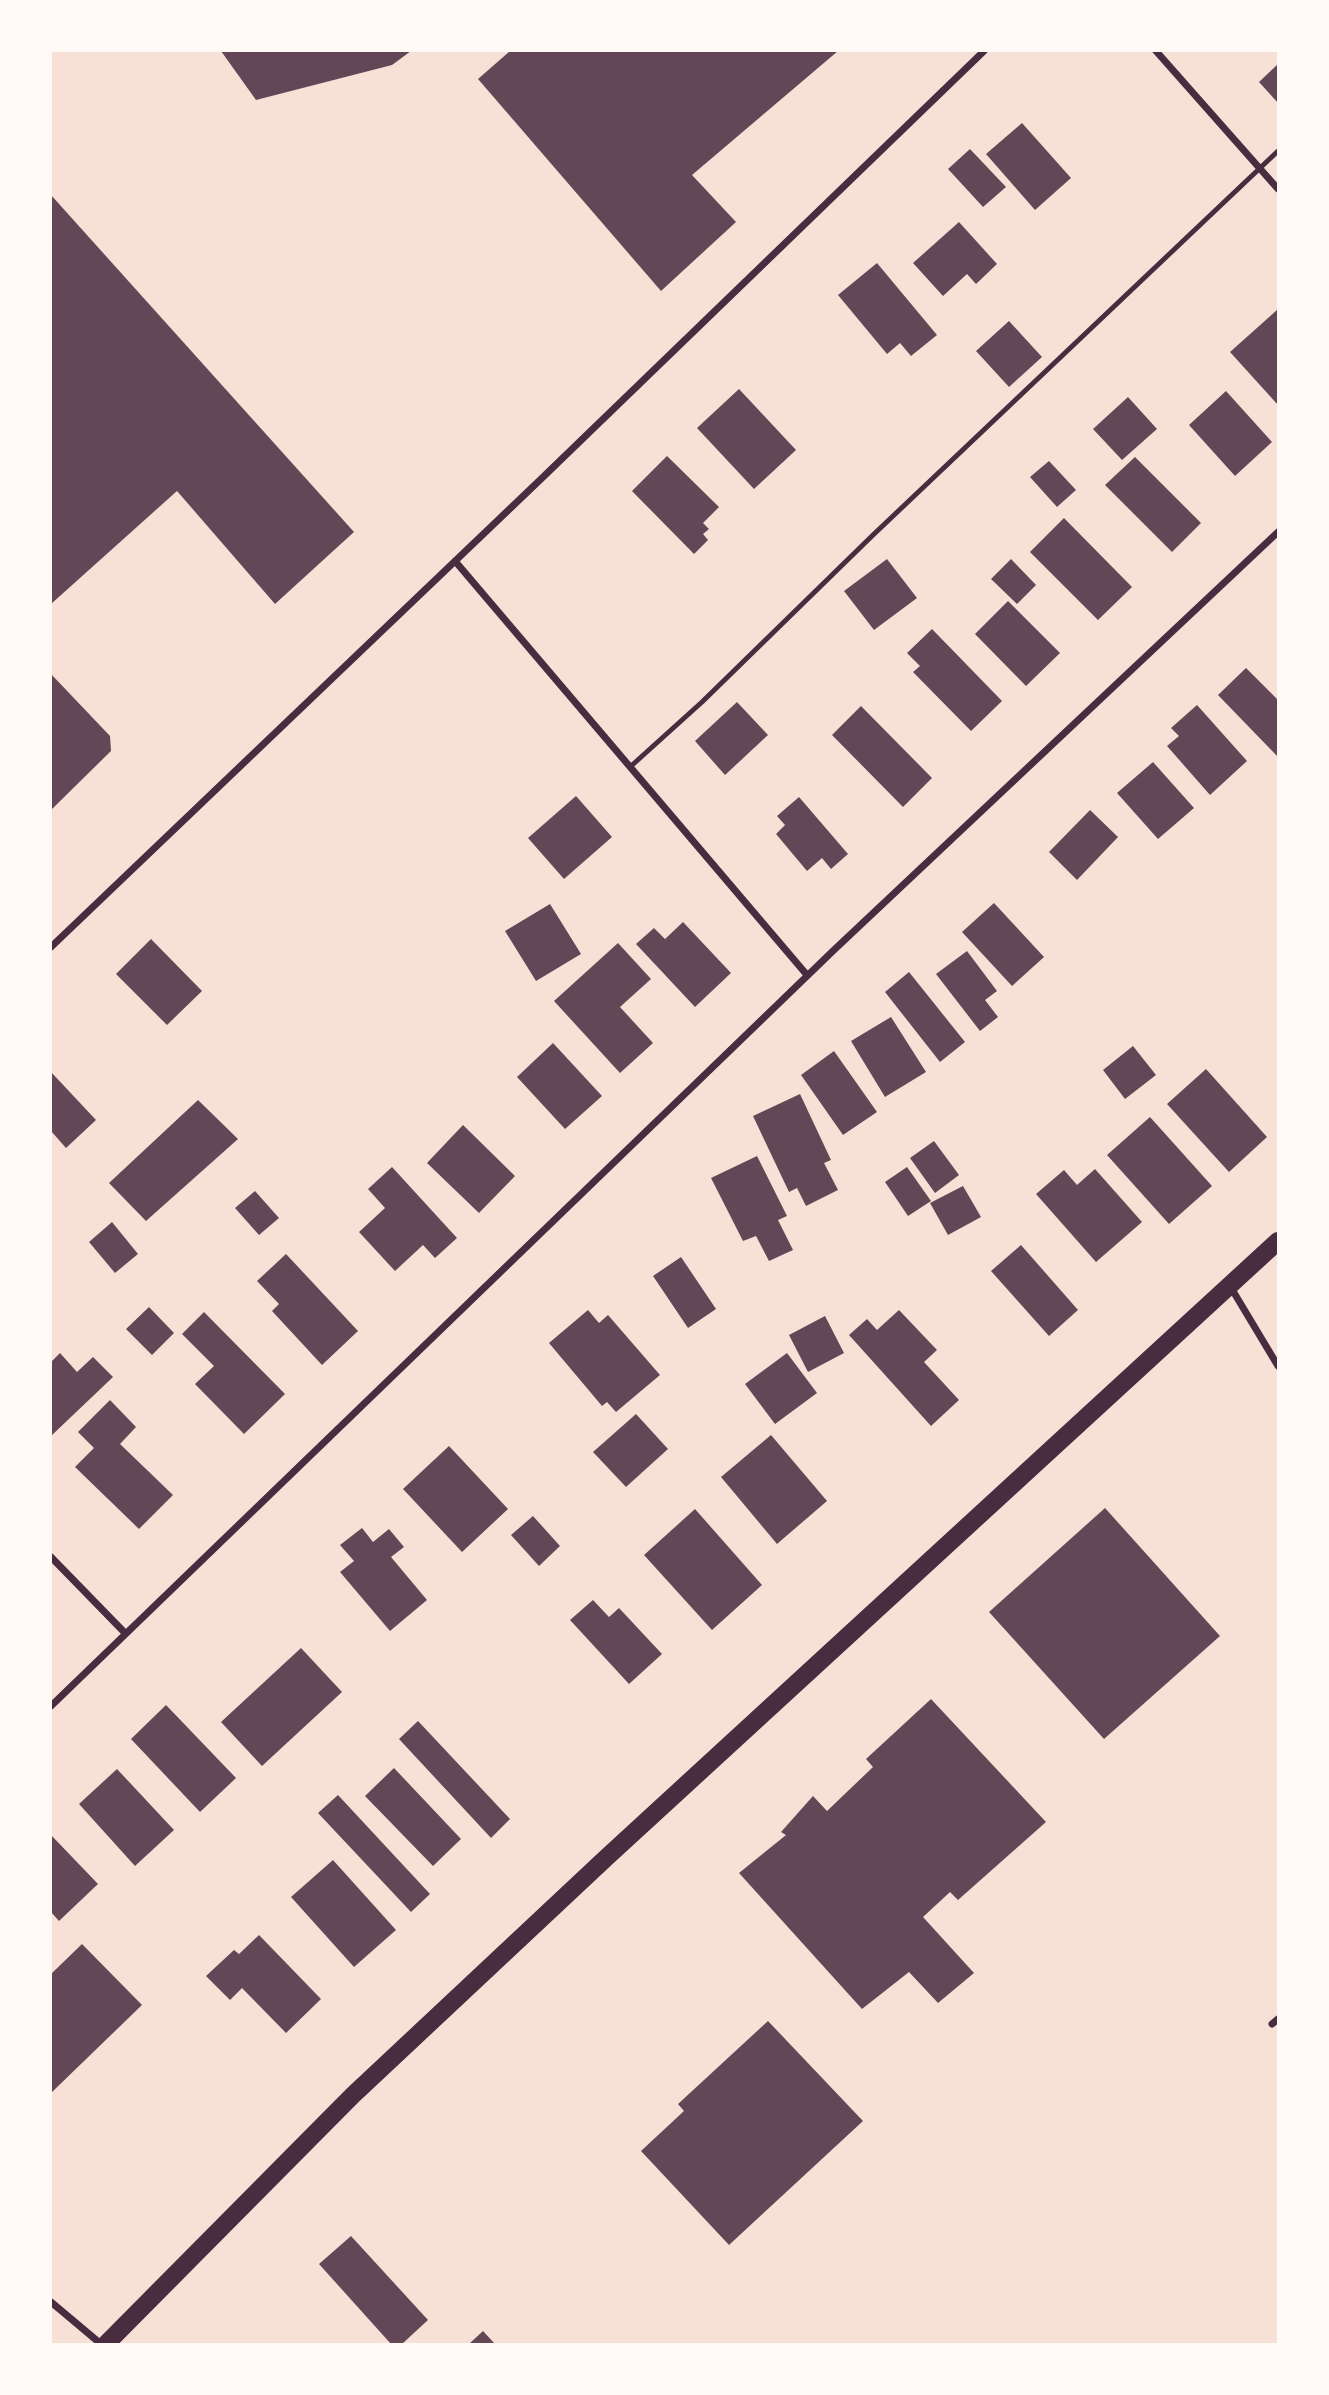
<!DOCTYPE html>
<style>
body{margin:0}
#map{position:relative;width:1329px;height:2395px;overflow:hidden;background:#f7e1d7;font-family:"Noto Sans",sans-serif}
canvas{display:block}
.frame{position:absolute;inset:0;border:52px solid #fffaf5;pointer-events:none}
</style>
<div id="map">
<canvas width="1329" height="2395"></canvas>
<div class="frame"></div>
</div>
<script>
const c = document.querySelector('canvas').getContext('2d');
c.lineJoin = 'round';
function paint(path, color) {
  c.fillStyle = color;
  c.fill(path, 'evenodd');
}
function toPath(rows) {
  const path = new Path2D();
  for (const r of rows) {
    path.moveTo(r[0], r[1]);
    for (let i = 2; i < r.length; i += 2) path.lineTo(r[i], r[i + 1]);
  }
  return path;
}
function strokePath(path, color, width, dash) {
  c.strokeStyle = color;
  c.lineWidth = width;
  c.lineCap = dash ? 'butt' : 'round';
  c.setLineDash(dash || []);
  c.stroke(path);
}
const building = toPath([
 [221,51,411,51,392,65,256,100],
 [510,51,838,51,692,175,736,222,661,291,478,79],
 [1278,64,1278,103,1259,82],
 [1022,123,1071,178,1035,210,986,154],
 [970,149,1006,187,983,207,948,169],
 [51,195,354,532,275,604,177,491,51,604],
 [959,222,997,264,976,284,967,274,943,296,913,263],
 [877,263,937,335,911,356,900,343,887,354,838,295],
 [1277,310,1278,312,1278,405,1230,352],
 [1009,321,1042,357,1009,387,976,351],
 [739,389,796,450,754,489,697,428],
 [1226,391,1272,442,1235,476,1189,425],
 [1128,397,1157,429,1122,460,1093,429],
 [667,456,719,507,703,523,709,529,703,534,708,540,694,554,632,491],
 [1135,457,1201,523,1172,552,1105,485],
 [1049,461,1076,490,1057,507,1030,477],
 [1064,518,1132,587,1098,620,1030,552],
 [887,559,917,598,874,630,844,591],
 [1011,559,1036,585,1017,604,991,579],
 [1008,601,1060,653,1026,686,975,634],
 [932,629,1002,701,971,731,913,672,920,666,907,653],
 [1246,668,1278,700,1278,757,1218,695],
 [51,674,110,736,111,751,51,810],
 [737,702,768,735,725,775,695,741],
 [1197,705,1247,761,1210,795,1167,746,1179,736,1171,728],
 [861,706,932,778,903,807,832,735],
 [1153,762,1194,808,1158,839,1117,793],
 [576,796,612,837,564,879,528,838],
 [799,797,848,854,831,869,822,858,807,871,776,834,785,825,777,816],
 [1090,810,1118,837,1077,880,1049,852],
 [994,903,1044,957,1012,986,962,932],
 [550,904,581,954,536,981,505,931],
 [683,922,731,973,695,1007,636,944,654,928,665,939],
 [151,939,202,991,167,1025,116,974],
 [618,943,651,979,620,1007,653,1043,620,1073,554,1001],
 [967,951,997,991,985,1000,998,1017,980,1031,936,974],
 [909,972,965,1042,940,1062,885,992],
 [891,1017,926,1072,885,1097,851,1041],
 [553,1043,602,1096,565,1129,517,1077],
 [1133,1046,1156,1075,1125,1099,1103,1070],
 [834,1051,877,1112,843,1135,801,1075],
 [1206,1069,1267,1137,1229,1172,1167,1104],
 [51,1072,96,1120,66,1148,51,1131],
 [800,1094,831,1160,824,1163,838,1190,806,1206,797,1188,789,1192,753,1116],
 [198,1100,238,1139,146,1221,109,1183],
 [1150,1117,1212,1186,1169,1224,1107,1155],
 [463,1125,515,1176,479,1213,427,1163],
 [934,1141,959,1175,935,1193,910,1158],
 [757,1156,787,1216,778,1220,793,1250,769,1261,756,1236,743,1241,711,1178],
 [392,1167,457,1238,435,1258,423,1245,395,1271,359,1232,385,1208,368,1189],
 [907,1167,931,1201,908,1216,885,1182],
 [1095,1169,1142,1222,1096,1262,1036,1194,1064,1170,1077,1185],
 [963,1186,981,1217,948,1235,930,1203],
 [255,1191,279,1218,259,1235,235,1208],
 [112,1222,138,1254,115,1273,89,1242],
 [1021,1245,1078,1310,1049,1336,991,1271],
 [286,1254,358,1331,322,1365,272,1311,279,1304,257,1281],
 [681,1257,716,1309,688,1328,653,1276],
 [149,1307,174,1333,152,1355,126,1329],
 [588,1310,599,1323,608,1315,660,1375,616,1412,607,1402,602,1406,549,1343],
 [899,1310,937,1350,924,1362,959,1400,931,1426,849,1335,867,1319,877,1330],
 [204,1312,285,1394,244,1434,195,1384,214,1366,182,1334],
 [825,1316,844,1353,808,1372,789,1335],
 [60,1353,77,1372,93,1357,113,1377,51,1436,51,1362],
 [787,1353,817,1393,775,1424,745,1384],
 [110,1400,136,1427,120,1444,173,1495,139,1529,75,1467,94,1448,78,1432],
 [636,1414,668,1449,626,1487,593,1452],
 [771,1435,827,1501,777,1544,721,1477],
 [449,1446,508,1509,462,1552,403,1489],
 [1105,1508,1220,1636,1104,1739,989,1612],
 [695,1509,762,1585,712,1630,644,1555],
 [533,1516,560,1546,539,1566,511,1535],
 [362,1528,373,1542,389,1529,404,1547,391,1557,427,1600,390,1631,340,1572,354,1561,340,1545],
 [593,1600,609,1617,619,1608,662,1654,629,1684,570,1620],
 [301,1648,342,1692,262,1766,221,1722],
 [931,1699,1046,1822,958,1900,950,1892,923,1917,974,1973,938,2003,909,1972,862,2009,739,1873,786,1835,781,1832,813,1796,827,1811,873,1767,866,1759],
 [166,1705,236,1778,200,1812,131,1739],
 [418,1721,510,1819,491,1838,399,1739],
 [394,1768,461,1839,433,1866,365,1796],
 [117,1769,174,1830,135,1866,79,1804],
 [338,1795,430,1894,411,1912,318,1813],
 [51,1835,98,1884,59,1921,51,1912],
 [333,1860,396,1930,354,1967,291,1897],
 [259,1935,321,1999,286,2033,242,1988,230,2000,206,1976,234,1950,239,1954],
 [82,1944,142,2005,51,2093,51,1974],
 [768,2021,863,2121,729,2245,641,2151,684,2111,678,2104],
 [351,2236,428,2320,402,2344,391,2344,319,2264],
 [483,2331,495,2344,469,2344]
]);
const service = toPath([
 [630,767,702,702,873,535,1278,151]
]);
const minor = toPath([
 [1156,51,1278,189],
 [455,561,807,975],
 [51,947,541,479,984,51],
 [1230,1286,1278,1366],
 [51,1557,125,1633],
 [51,1706,835,949,1278,532],
 [1272,2024,1278,2019],
 [51,2302,101,2344]
]);
const primary = toPath([
 [106,2344,353,2095,607,1857,1278,1241]
]);
paint(building, '#644757');
strokePath(service, '#4a2c40', 5);
strokePath(minor, '#4a2c40', 7);
strokePath(primary, '#4a2c40', 18);
</script>
